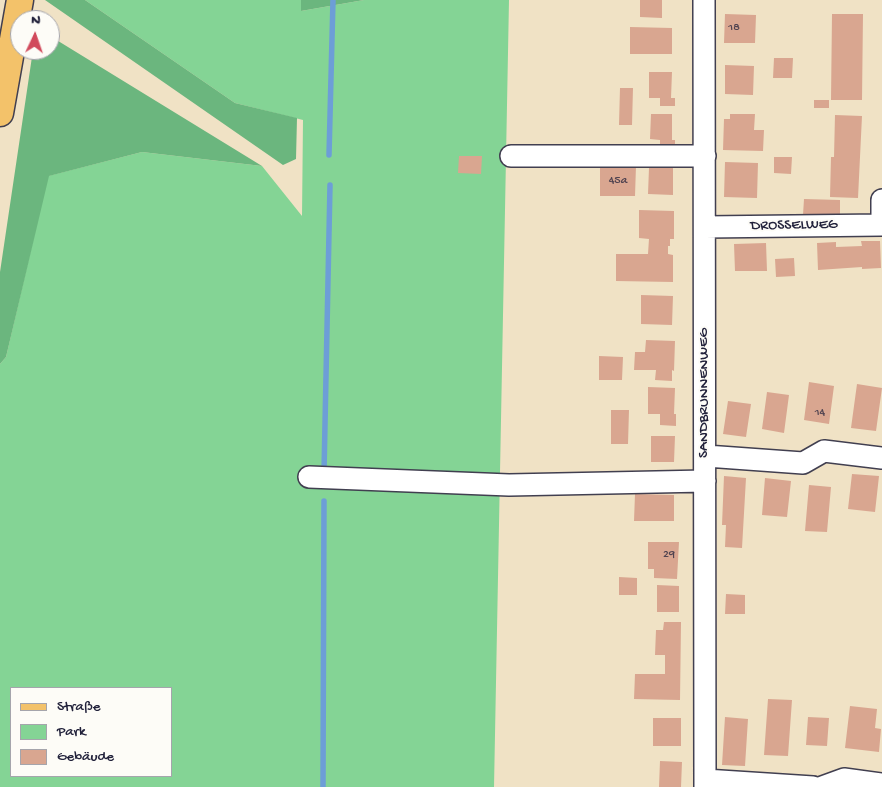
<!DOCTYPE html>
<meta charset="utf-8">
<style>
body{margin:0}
#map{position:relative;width:882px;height:787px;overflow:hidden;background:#f0e2c5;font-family:"Gochi Hand",sans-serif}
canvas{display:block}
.legend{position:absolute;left:10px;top:687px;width:162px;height:90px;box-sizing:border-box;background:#fdfcf7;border:1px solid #a5a5ac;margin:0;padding:6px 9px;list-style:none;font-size:15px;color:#22223b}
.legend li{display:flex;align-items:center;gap:10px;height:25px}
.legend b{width:25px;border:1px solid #a5a5ac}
.north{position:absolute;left:10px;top:10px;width:50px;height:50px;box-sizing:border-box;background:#fdfcf7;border:1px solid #a5a5ac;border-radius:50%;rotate:3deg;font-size:14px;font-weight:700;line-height:20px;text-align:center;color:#22223b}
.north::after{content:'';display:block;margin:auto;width:18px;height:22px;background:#d1495b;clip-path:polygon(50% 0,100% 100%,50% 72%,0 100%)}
</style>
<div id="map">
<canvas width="882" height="787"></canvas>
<ul class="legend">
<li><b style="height:6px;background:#f3c26a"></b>Straße</li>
<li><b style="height:14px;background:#84d495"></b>Park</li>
<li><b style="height:14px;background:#d9a690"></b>Gebäude</li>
</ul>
<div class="north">N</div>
</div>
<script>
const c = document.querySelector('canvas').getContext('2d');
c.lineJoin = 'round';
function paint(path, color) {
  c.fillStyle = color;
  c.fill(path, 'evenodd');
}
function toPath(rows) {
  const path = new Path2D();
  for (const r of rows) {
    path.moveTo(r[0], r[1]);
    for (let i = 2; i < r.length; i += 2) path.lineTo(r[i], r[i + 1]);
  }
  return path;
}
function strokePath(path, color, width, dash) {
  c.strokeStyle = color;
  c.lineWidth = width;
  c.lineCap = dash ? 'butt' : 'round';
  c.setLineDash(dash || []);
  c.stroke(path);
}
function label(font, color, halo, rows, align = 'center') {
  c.font = font + ' "Gochi Hand",sans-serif';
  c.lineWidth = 4;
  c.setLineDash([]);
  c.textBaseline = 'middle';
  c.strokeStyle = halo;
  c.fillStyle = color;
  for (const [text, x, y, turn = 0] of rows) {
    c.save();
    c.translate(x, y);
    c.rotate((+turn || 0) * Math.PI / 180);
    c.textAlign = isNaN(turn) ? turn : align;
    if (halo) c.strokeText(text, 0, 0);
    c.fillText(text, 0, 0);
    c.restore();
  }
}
const green = toPath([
 [85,0,301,0,301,11,364,0,509,0,494,787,0,787,0,364,6,357,48,176,142,152,262,166,302,216,303,120,235,103],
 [11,688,171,688,171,776,11,776]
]);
const forest = toPath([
 [45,0,85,0,235,103,297,118,296,159,283,165],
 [301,0,364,0,301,11],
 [50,36,262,166,142,152,49,176,6,357,0,364,0,272,33,50,50,50]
]);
const stream = toPath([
 [329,155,333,0],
 [324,472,330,185],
 [323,787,324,501]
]);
const building = toPath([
 [640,0,662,0,662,18,640,17],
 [725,14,756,15,755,43,724,43],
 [832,14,863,14,862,100,831,100],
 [630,27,672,28,672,54,630,54],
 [774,58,793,58,792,78,773,78],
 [725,65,754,66,753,95,725,94],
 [649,72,672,72,671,98,675,98,675,106,660,106,660,98,649,98],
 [620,88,633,88,632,125,619,125],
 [814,100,829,100,829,108,814,108],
 [651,114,672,114,672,140,675,140,675,149,660,148,660,140,650,139],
 [730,114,755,114,754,130,764,130,763,151,723,150,724,119,730,119],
 [835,115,862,116,858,198,830,197,831,157,834,157],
 [459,156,482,156,481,174,458,173],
 [774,157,792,157,791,174,774,173],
 [725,162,758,163,757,198,724,197],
 [600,166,636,166,635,196,600,196],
 [649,168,673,168,673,195,648,194],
 [804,199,840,200,840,215,803,215],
 [639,210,674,211,674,239,670,239,670,246,668,246,668,254,673,255,673,282,616,281,616,254,648,254,649,239,639,238],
 [861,241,880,241,881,268,862,269,862,267,818,270,817,243,836,242,836,247,862,246],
 [766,243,767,271,735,271,734,244],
 [794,258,795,276,776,277,775,259],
 [641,295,673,296,672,325,641,324],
 [646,340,675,341,674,371,672,370,672,381,655,380,656,370,634,370,635,352,645,352],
 [599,356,623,357,622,380,599,380],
 [809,382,834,386,829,424,804,420],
 [857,384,882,388,876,431,851,428],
 [648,387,675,388,674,414,676,414,676,426,660,425,660,414,648,414],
 [767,392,789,395,784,433,762,429],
 [728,401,751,404,746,437,723,434],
 [611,410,629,410,628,444,611,444],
 [651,436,675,436,674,462,651,462],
 [852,474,879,476,875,512,848,509],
 [724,476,746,478,742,548,725,547,726,525,722,525],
 [765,478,791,481,787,517,762,515],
 [809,485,831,487,827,532,805,531],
 [635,494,674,495,674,521,634,521],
 [648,542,679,542,677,579,654,578,654,569,648,569],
 [619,577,637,578,637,595,619,595],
 [657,585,679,586,679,612,657,612],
 [726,594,745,595,745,614,725,614],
 [664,622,681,622,680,700,634,699,635,674,665,674,665,655,655,655,656,630,663,630],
 [768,699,792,700,788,756,764,755],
 [850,706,877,709,875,728,881,729,879,752,845,748],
 [725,717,748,719,745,766,722,765],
 [808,717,829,718,827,746,806,745],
 [653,718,681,718,681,746,653,746],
 [660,761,682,762,681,787,659,787]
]);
const minor = toPath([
 [704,0,705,787],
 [511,156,705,156],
 [882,225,882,200],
 [705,227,882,225],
 [706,456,803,463,824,451,882,458],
 [309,477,509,485,705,481],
 [705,780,813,787],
 [822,787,844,779,882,784]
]);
const major = toPath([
 [0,113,20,0]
]);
const numberNames = [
 ["18",734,28],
 ["45a",618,181],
 ["14",820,413],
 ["29",669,555]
];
const streetNames = [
 ["DROSSELWEG",794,226,-1],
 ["SANDBRUNNENWEG",705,393,-90]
];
paint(green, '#84d495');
paint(forest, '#6bb67e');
strokePath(stream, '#6d9ed7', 5.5);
paint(building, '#d9a690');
strokePath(minor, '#413f50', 24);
strokePath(major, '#413f50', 29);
strokePath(minor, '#fff', 21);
strokePath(major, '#f3c26a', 26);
label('12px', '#504350', null, numberNames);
label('15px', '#22223b', '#fdfcf7', streetNames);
</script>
